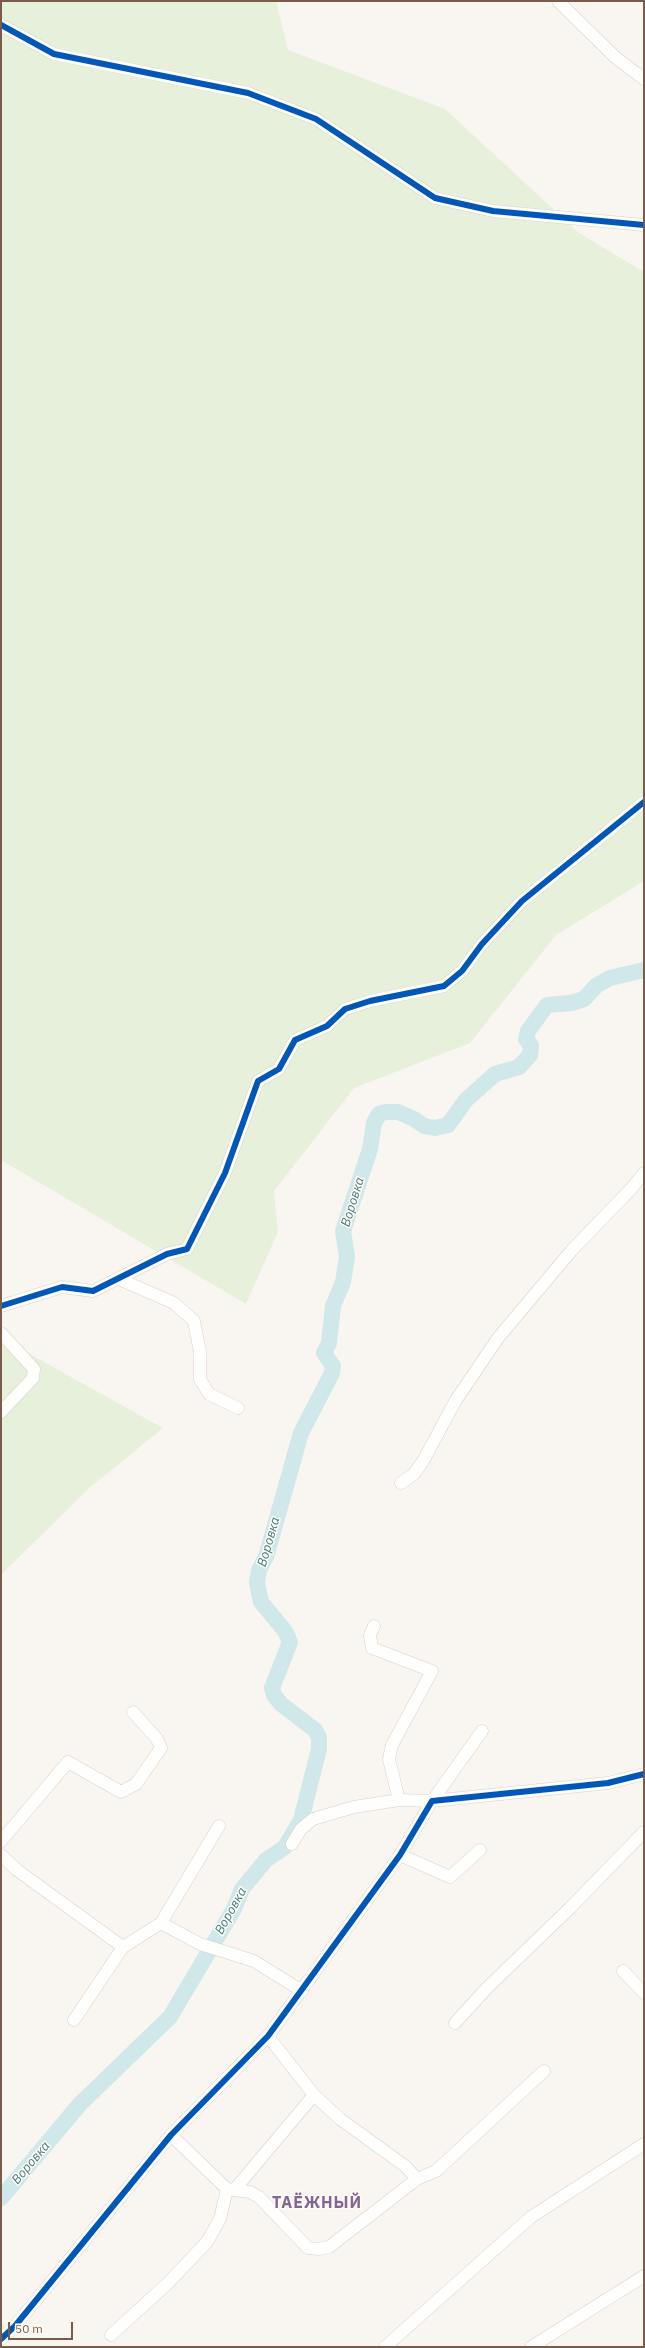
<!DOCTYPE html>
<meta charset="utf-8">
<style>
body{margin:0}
#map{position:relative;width:645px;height:2348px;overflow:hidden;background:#f9f5f0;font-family:"IBM Plex Sans",sans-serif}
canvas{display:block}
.frame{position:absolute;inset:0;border:2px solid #7a5c4d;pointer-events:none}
.scale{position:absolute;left:8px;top:2322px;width:65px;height:18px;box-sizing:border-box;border:2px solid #7a5c4d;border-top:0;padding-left:5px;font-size:12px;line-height:14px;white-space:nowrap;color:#7a5c4d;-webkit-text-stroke:3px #fffaf3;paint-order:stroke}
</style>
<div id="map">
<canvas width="645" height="2348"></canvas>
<div class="frame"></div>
<div class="scale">50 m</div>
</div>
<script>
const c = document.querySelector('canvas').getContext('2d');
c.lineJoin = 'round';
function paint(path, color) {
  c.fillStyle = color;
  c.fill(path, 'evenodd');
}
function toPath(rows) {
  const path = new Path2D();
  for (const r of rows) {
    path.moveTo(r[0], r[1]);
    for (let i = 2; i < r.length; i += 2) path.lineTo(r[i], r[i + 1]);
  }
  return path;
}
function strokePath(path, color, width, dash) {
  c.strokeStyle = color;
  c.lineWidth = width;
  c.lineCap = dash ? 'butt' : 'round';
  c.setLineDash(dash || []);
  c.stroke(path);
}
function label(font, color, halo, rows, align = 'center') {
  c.font = font + ' "IBM Plex Sans",sans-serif';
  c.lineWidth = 3;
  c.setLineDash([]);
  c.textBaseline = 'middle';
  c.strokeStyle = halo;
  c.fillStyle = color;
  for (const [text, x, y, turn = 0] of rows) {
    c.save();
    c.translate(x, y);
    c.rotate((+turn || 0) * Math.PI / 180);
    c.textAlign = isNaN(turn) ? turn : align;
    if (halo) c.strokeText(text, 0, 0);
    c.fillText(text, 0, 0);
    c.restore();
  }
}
const green = toPath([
 [1,1,276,1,288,50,445,109,579,233,644,272,644,881,556,935,470,1043,354,1088,274,1191,278,1232,246,1304,1,1160],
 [1,1338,163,1428,88,1489,1,1575]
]);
const river = toPath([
 [1,2198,80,2104,170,2017,234,1909,242,1889,266,1860,285,1847,301,1820,319,1749,319,1737,315,1730,281,1704,274,1695,272,1688,290,1642,285,1631,261,1602,257,1583,259,1570,266,1557,301,1433,332,1373,333,1366,324,1353,329,1343,333,1306,343,1282,347,1257,343,1231,370,1149,374,1123,379,1114,386,1112,398,1112,414,1119,424,1126,435,1128,448,1125,466,1100,495,1074,519,1067,530,1055,531,1046,526,1039,528,1031,547,1005,571,1003,584,999,597,985,610,978,644,970]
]);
const minor = toPath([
 [558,1,615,57,644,79],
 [1,25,54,54,248,93,316,119,435,198,493,211,644,225],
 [119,1279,174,1303,194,1321,200,1352,200,1379,209,1394,238,1408],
 [1,1306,62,1287,93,1291,167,1254,187,1249,225,1173,258,1081,279,1069,295,1040,327,1026,345,1009,370,1001,444,986,462,971,482,944,522,901,644,802],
 [1,1333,34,1369,33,1378,1,1412],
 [401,1483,414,1474,423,1461,456,1400,498,1338,572,1250,631,1189,644,1173],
 [374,1626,370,1635,372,1648,432,1671,392,1745,389,1759,399,1800],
 [1,1841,68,1762,121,1792,136,1784,161,1748,157,1739,133,1712],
 [292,1844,301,1829,313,1819,354,1807,399,1800,432,1801,482,1731],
 [1,1855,17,1870,123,1947,161,1923,200,1944,254,1961,302,1991],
 [400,1855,450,1877,480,1850],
 [161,1923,219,1826],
 [623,1971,644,1993],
 [74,2020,123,1947],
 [455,2023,487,1988,570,1908,644,1832],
 [268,2036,314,2095,340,2119,405,2166,417,2179,436,2171,544,2071],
 [171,2135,227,2189,250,2192,259,2197,308,2248,319,2249,329,2247,417,2179],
 [235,2189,314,2095],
 [111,2335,167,2284,207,2242,220,2219,227,2189],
 [1,2339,15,2326,171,2135,268,2036,400,1855,432,1801,608,1783,644,1774],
 [385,2347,531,2217,644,2144],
 [531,2347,644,2276]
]);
const cycleway = toPath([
 [1,25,54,54,248,93,316,119,435,198,493,211,644,225],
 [1,1306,62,1287,93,1291,167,1254,187,1249,225,1173,258,1081,279,1069,295,1040,327,1026,345,1009,370,1001,444,986,462,971,482,944,522,901,644,802],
 [1,2339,15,2326,171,2135,268,2036,400,1855,432,1801,608,1783,644,1774]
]);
const waterNames = [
 ["Воровка",353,1202,-73],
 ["Воровка",269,1542,-74],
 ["Воровка",231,1911,-61],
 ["Воровка",31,2163,-50]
];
const districtNames = [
 ["ТАЁЖНЫЙ",317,2203]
];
paint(green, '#e7f0db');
strokePath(river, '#d0e8ea', 16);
strokePath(minor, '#d7d1cb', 13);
strokePath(minor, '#fefefd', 12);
strokePath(cycleway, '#0057b8', 6);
label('italic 13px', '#437c86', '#fffaf3', waterNames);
c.letterSpacing = '1px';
label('bold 16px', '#846695', '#fffaf3', districtNames);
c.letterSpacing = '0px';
</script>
